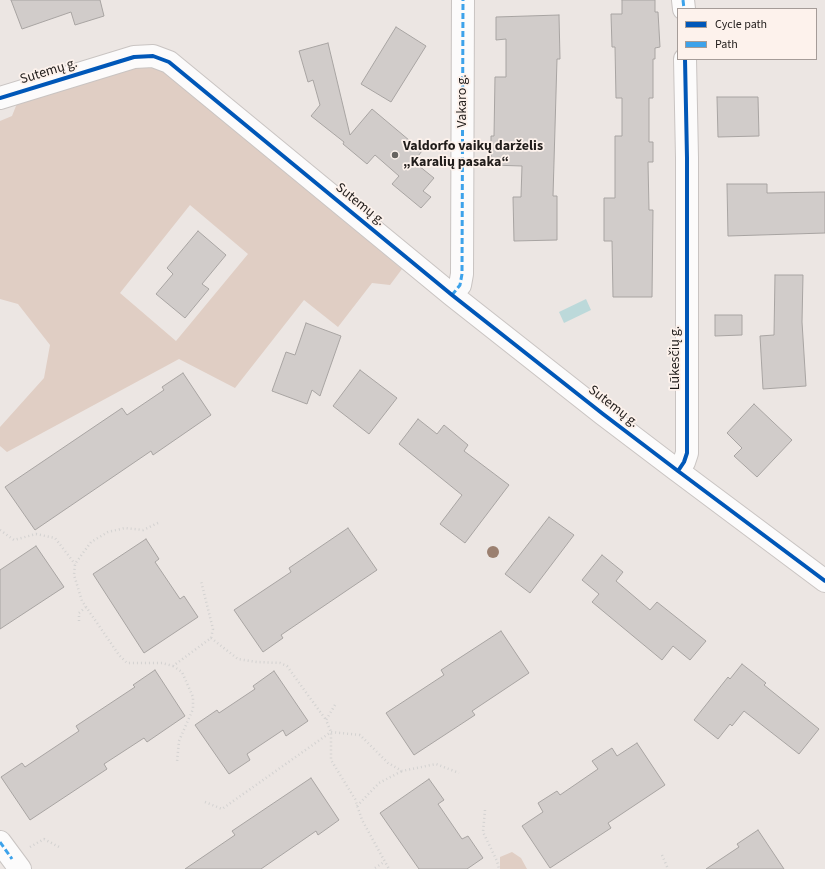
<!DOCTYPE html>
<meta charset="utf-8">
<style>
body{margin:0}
#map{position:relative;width:825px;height:869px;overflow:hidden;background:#ece6e3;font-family:"Source Sans 3",sans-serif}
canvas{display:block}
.legend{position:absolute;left:677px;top:8px;width:140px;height:52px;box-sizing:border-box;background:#fdf2ec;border:1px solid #a59c98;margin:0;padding:5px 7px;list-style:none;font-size:12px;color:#201c1a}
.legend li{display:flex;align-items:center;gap:8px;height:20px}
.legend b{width:20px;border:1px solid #a59c98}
</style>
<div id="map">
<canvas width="825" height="869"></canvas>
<ul class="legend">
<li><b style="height:5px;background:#0057b8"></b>Cycle path</li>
<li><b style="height:5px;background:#3da2ea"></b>Path</li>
</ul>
</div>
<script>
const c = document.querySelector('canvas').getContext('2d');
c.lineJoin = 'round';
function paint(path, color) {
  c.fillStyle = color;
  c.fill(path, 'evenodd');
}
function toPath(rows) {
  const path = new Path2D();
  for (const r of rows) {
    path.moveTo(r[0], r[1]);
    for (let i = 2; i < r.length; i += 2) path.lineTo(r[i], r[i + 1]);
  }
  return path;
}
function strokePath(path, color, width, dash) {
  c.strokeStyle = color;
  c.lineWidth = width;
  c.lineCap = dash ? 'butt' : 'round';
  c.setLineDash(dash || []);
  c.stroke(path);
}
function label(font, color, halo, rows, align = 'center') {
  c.font = font + ' "Source Sans 3",sans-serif';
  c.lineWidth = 3.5;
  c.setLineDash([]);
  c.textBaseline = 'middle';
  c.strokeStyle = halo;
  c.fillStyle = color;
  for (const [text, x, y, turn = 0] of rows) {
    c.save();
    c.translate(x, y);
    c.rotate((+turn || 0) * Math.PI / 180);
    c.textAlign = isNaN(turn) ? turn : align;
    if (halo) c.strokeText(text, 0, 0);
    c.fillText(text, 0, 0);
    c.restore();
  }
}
const green = toPath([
 [148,63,161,70,402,269,390,285,372,283,338,327,304,300,235,388,179,359,7,452,0,446,0,427,44,378,50,345,18,304,0,299,0,121,12,116,18,101],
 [190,205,248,254,176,341,120,293],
 [512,852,521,858,527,869,500,869,500,857]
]);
const water = toPath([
 [586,299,591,310,564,323,559,312]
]);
const building = toPath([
 [11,0,100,0,104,16,75,25,71,12,22,29,11,0],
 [622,0,655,0,655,12,658,12,660,47,655,48,655,59,653,59,653,98,649,98,649,142,653,142,653,162,648,162,649,210,653,210,652,297,613,297,612,241,604,241,604,198,615,198,615,136,622,136,622,98,616,98,615,47,612,47,611,14,622,14,622,0],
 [559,15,560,59,557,59,553,196,557,196,557,240,514,241,513,197,521,197,522,166,491,165,491,136,494,136,495,77,506,77,506,39,496,40,496,17,559,15],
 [396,27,426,46,391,102,361,84,396,27],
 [328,43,350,135,372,109,422,151,418,156,423,160,419,166,434,178,423,191,431,197,421,208,392,184,399,176,375,155,367,164,343,144,344,142,311,116,320,105,313,80,308,82,299,51,328,43],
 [717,97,758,97,759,136,718,137,717,97],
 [727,184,767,184,767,193,825,192,825,233,728,236,727,184],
 [198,231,226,255,202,284,209,289,185,318,156,294,173,274,167,268,198,231],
 [775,275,803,275,802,322,806,386,763,389,760,336,774,335,775,275],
 [715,315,742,315,742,335,715,336,715,315],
 [306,323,341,336,320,396,312,390,307,404,272,391,286,352,295,355,306,323],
 [360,370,397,398,369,434,333,406,360,370],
 [183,373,211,415,153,455,151,451,35,530,5,487,122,408,127,415,164,390,162,387,183,373],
 [754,404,792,440,757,477,734,456,742,448,727,433,754,404],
 [418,419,437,434,444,425,468,445,464,451,509,485,465,543,440,524,462,495,399,444,418,419],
 [549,517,574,535,530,593,505,574,549,517],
 [348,528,377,570,281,635,283,638,263,652,234,610,291,572,289,568,348,528],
 [146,539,159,559,155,562,180,599,184,596,198,617,144,653,93,574,146,539],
 [36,546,64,587,0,629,0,570,36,546],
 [602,555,623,572,616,581,650,610,657,602,706,641,690,660,673,646,662,660,592,602,599,594,582,580,602,555],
 [501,631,529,673,472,711,475,715,414,755,386,713,444,675,441,670,501,631],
 [742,664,766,683,764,685,819,729,799,754,744,711,732,726,730,724,718,739,694,720,728,677,730,679,742,664],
 [155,670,185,716,147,742,144,738,104,764,107,769,30,820,1,777,22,763,25,767,79,731,76,726,135,687,133,685,155,670],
 [274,671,308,721,286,736,283,730,247,754,250,760,229,774,195,725,217,710,219,713,255,689,253,686,274,671],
 [637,743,665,785,608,823,611,828,550,868,522,826,543,812,538,803,557,791,560,795,598,769,592,761,612,748,617,756,637,743],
 [311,778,339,820,318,835,316,831,261,869,185,869,235,835,232,831,311,778],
 [429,779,444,800,438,804,462,839,468,836,483,858,467,869,419,869,380,813,429,779],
 [758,830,784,869,706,869,739,847,737,844,758,830]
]);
const path = toPath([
 [158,523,143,530,125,528,108,532,91,542,75,564,74,575,82,601,119,655,127,663,162,663,173,666,211,638,213,629,201,581],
 [0,530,14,540,36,534,55,538,75,564],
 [79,621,79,613,86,607],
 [211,638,238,659,257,662,280,663,287,666,326,720],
 [173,666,182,672,193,697,193,709,179,741,177,762],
 [335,705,326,720,331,732,331,760,355,799,362,820,389,869],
 [205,802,222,809,331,732,360,735,388,763,402,771,436,764,459,773],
 [357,806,379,783,402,771],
 [485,810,483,832,497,861,499,869],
 [30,847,44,839,61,848],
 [662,855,668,869],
 [375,868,384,862]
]);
const minor = toPath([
 [683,0,684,9],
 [685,59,687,158,687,453,684,462,678,471,825,581],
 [0,98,134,57,153,56,169,62,452,295,603,414,678,471],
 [452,295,460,285,462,274,463,0],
 [0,842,20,869]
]);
const quiet = toPath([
 [683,0,684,9],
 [452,295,460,285,462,274,463,0],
 [0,842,12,859]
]);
const cycleway = toPath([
 [685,59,687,158,687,453,684,462,678,471,825,581],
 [0,98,134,57,153,56,169,62,452,295,603,414,678,471]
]);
const trees = [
 [493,552]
];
const markers = [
 [395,155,4,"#676360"]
];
const streetNames = [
 ["Sutemų g.",49,72,-17],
 ["Vakaro g.",463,101,-90],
 ["Sutemų g.",360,205,39],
 ["Lūkesčių g.",676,358,-90],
 ["Sutemų g.",613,407,38]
];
const poiNames = [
 ["Valdorfo vaikų darželis",403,147],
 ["„Karalių pasaka“",403,163]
];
paint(green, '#e0cec4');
paint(water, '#bcd9da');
paint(building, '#d1ccca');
strokePath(building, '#a8a4a2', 1);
strokePath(minor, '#c9c4c2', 24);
strokePath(path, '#d3d2d1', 2.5, [1, 3]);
strokePath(minor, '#fcfbfb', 22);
strokePath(quiet, '#3da2ea', 3, [6, 3]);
strokePath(cycleway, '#0057b8', 4);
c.fillStyle = '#9b8070';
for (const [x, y] of trees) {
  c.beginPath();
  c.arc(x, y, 6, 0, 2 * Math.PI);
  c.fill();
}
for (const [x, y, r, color] of markers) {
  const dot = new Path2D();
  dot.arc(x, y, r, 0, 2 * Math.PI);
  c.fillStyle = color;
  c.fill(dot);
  strokePath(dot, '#fdf2ec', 1.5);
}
label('14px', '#201c1a', '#fdf2ec', streetNames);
label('bold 14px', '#201c1a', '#fdf2ec', poiNames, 'left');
</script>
